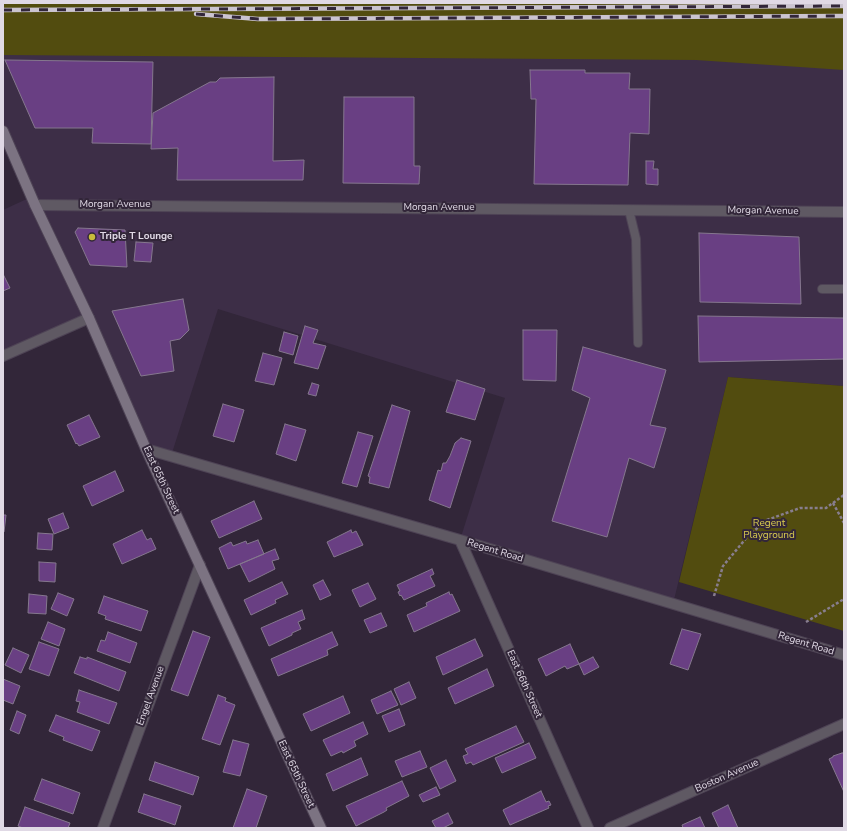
<!DOCTYPE html>
<style>
body{margin:0}
#map{position:relative;width:847px;height:831px;overflow:hidden;background:#322639;font-family:"Nunito Sans",sans-serif}
canvas{display:block}
.frame{position:absolute;inset:0;border:4px solid #e0d9e5;pointer-events:none}
</style>
<div id="map">
<canvas width="847" height="831"></canvas>
<div class="frame"></div>
</div>
<script>
const c = document.querySelector('canvas').getContext('2d');
c.lineJoin = 'round';
function paint(path, color) {
  c.fillStyle = color;
  c.fill(path, 'evenodd');
}
function toPath(rows) {
  const path = new Path2D();
  for (const r of rows) {
    path.moveTo(r[0], r[1]);
    for (let i = 2; i < r.length; i += 2) path.lineTo(r[i], r[i + 1]);
  }
  return path;
}
function strokePath(path, color, width, dash) {
  c.strokeStyle = color;
  c.lineWidth = width;
  c.lineCap = dash ? 'butt' : 'round';
  c.setLineDash(dash || []);
  c.stroke(path);
}
function label(font, color, halo, rows, align = 'center') {
  c.font = font + ' "Nunito Sans",sans-serif';
  c.lineWidth = 4;
  c.setLineDash([]);
  c.textBaseline = 'middle';
  c.strokeStyle = halo;
  c.fillStyle = color;
  for (const [text, x, y, turn = 0] of rows) {
    c.save();
    c.translate(x, y);
    c.rotate((+turn || 0) * Math.PI / 180);
    c.textAlign = isNaN(turn) ? turn : align;
    if (halo) c.strokeText(text, 0, 0);
    c.fillText(text, 0, 0);
    c.restore();
  }
}
const built = toPath([
 [3,3,844,3,844,386,728,377,673,604,460,540,505,398,218,309,171,456,146,449,89,318,3,356,3,210,31,197,3,131]
]);
const green = toPath([
 [3,3,844,3,844,70,696,60,3,55],
 [728,377,844,386,844,631,679,582]
]);
const building = toPath([
 [5,60,153,62,151,144,92,143,93,128,35,128,5,60],
 [530,70,585,70,585,73,630,73,629,89,650,89,649,134,630,133,628,185,534,184,536,99,531,99,530,70],
 [274,77,273,161,304,160,303,180,177,180,178,148,151,149,153,113,210,82,216,82,220,78,274,77],
 [344,97,414,97,414,166,420,166,419,184,343,183,344,97],
 [646,161,654,161,653,169,658,169,658,185,646,184,646,161],
 [78,228,125,230,127,267,90,265,75,232,78,228],
 [699,233,799,237,801,304,700,302,699,233],
 [136,242,153,243,151,262,134,261,136,242],
 [3,274,10,288,3,291,3,274],
 [183,299,189,330,180,339,170,341,174,371,141,376,112,311,183,299],
 [698,316,844,318,844,359,699,362,698,316],
 [305,326,318,330,313,343,326,346,318,369,294,363,305,326],
 [523,330,557,330,556,381,523,380,523,330],
 [284,332,298,336,293,355,279,351,284,332],
 [583,347,666,370,650,425,666,428,654,468,629,458,607,537,552,521,590,398,572,390,583,347],
 [263,353,282,358,274,385,255,381,263,353],
 [457,380,485,389,475,420,446,412,457,380],
 [312,383,319,385,316,396,308,394,312,383],
 [223,404,244,410,234,442,213,436,223,404],
 [392,405,410,411,389,488,369,483,370,477,368,476,392,405],
 [89,415,100,437,79,446,77,443,76,444,67,425,89,415],
 [285,424,306,430,296,461,276,454,285,424],
 [358,432,373,436,357,487,342,483,358,432],
 [461,438,471,441,450,508,429,500,438,470,441,471,443,463,446,463,450,456,455,443,461,438],
 [115,471,124,491,92,506,83,486,115,471],
 [254,501,262,519,219,538,211,521,254,501],
 [63,513,69,528,54,534,48,519,63,513],
 [3,515,6,515,4,532,3,532,3,515],
 [142,530,147,540,151,538,156,549,122,564,113,544,142,530],
 [351,530,352,533,356,531,363,545,334,557,327,542,351,530],
 [38,533,53,534,52,550,37,549,38,533],
 [258,540,264,554,228,569,219,548,231,542,233,546,246,541,247,544,258,540],
 [275,549,279,559,272,561,275,569,249,582,240,564,275,549],
 [39,562,56,563,55,582,39,581,39,562],
 [432,569,434,574,430,576,435,586,404,600,401,595,400,596,398,592,400,591,397,585,432,569],
 [323,580,331,595,320,600,313,585,323,580],
 [282,582,288,594,275,600,276,603,251,615,244,600,282,582],
 [368,583,376,599,360,607,352,590,368,583],
 [449,592,450,595,452,594,460,611,414,632,407,615,427,606,426,603,449,592],
 [58,593,74,599,67,616,51,609,58,593],
 [29,594,47,596,46,614,28,613,29,594],
 [104,596,148,611,141,631,105,619,106,616,98,613,104,596],
 [302,610,305,619,298,622,301,629,292,633,292,635,269,646,261,628,302,610],
 [381,613,387,626,370,633,364,620,381,613],
 [48,622,65,629,59,646,41,639,48,622],
 [682,629,701,634,688,670,670,664,682,629],
 [193,631,210,637,188,696,171,690,193,631],
 [108,632,137,643,130,663,97,651,101,640,105,641,108,632],
 [332,632,338,645,327,650,328,655,278,676,271,659,332,632],
 [475,639,483,656,443,675,436,657,475,639],
 [39,642,59,649,49,676,29,669,39,642],
 [570,644,579,664,567,669,565,666,546,676,538,659,570,644],
 [13,648,29,655,21,673,5,665,13,648],
 [80,657,87,659,87,657,126,672,119,691,74,673,80,657],
 [593,657,599,667,584,675,579,664,593,657],
 [487,669,494,686,455,704,448,688,487,669],
 [3,679,20,686,13,704,3,700,3,679],
 [409,682,416,698,401,705,394,689,409,682],
 [79,690,117,703,109,724,77,712,80,702,76,701,79,690],
 [391,691,398,705,377,714,371,700,391,691],
 [218,695,226,698,225,701,235,705,220,745,202,739,218,695],
 [343,696,350,713,311,731,303,714,343,696],
 [399,709,405,725,389,732,382,716,399,709],
 [17,711,26,715,19,734,10,730,17,711],
 [56,715,100,731,92,751,63,740,64,737,49,731,56,715],
 [363,722,368,734,354,741,356,746,343,753,342,751,331,756,323,740,363,722],
 [516,726,524,742,473,765,471,762,466,764,463,756,468,754,465,749,516,726],
 [233,740,249,744,240,776,223,772,233,740],
 [529,743,536,758,502,773,495,758,529,743],
 [420,751,427,767,402,777,395,761,420,751],
 [842,753,844,753,844,792,829,759,833,757,833,756,842,753],
 [361,758,368,775,333,791,326,774,361,758],
 [446,760,456,781,440,789,430,768,446,760],
 [155,762,199,777,193,795,149,780,155,762],
 [42,779,80,793,73,814,34,800,42,779],
 [402,781,409,796,386,808,387,810,384,812,356,826,346,806,402,781],
 [436,787,440,795,423,802,419,795,436,787],
 [247,789,267,796,256,828,233,828,247,789],
 [541,791,546,802,549,801,551,805,548,806,549,808,510,825,503,810,541,791],
 [144,794,181,806,175,825,138,812,144,794],
 [728,805,738,828,719,828,712,813,728,805],
 [25,807,70,823,68,828,23,828,18,826,25,807],
 [448,813,453,823,443,828,436,828,432,821,448,813],
 [700,817,705,828,683,828,682,825,700,817]
]);
const path = toPath([
 [833,503,844,523],
 [714,596,723,566,748,536,767,520,800,508,826,508,844,495],
 [806,622,844,599]
]);
const lane = toPath([
 [629,210,636,239,638,343],
 [822,289,844,289]
]);
const street = toPath([
 [35,205,844,212],
 [3,356,89,318],
 [146,449,460,540,844,655],
 [460,540,588,828],
 [103,828,200,565],
 [610,828,844,724]
]);
const secondary = toPath([
 [3,131,35,205,89,318,146,449,321,828]
]);
const rail = toPath([
 [3,10,844,6],
 [196,14,258,19,844,16]
]);
const markers = [
 [92,237,4,"#c8bb3b"]
];
const streetNames = [
 ["Morgan Avenue",115,205],
 ["Morgan Avenue",439,208],
 ["Morgan Avenue",763,211,1],
 ["East 65th Street",161,480,65],
 ["Regent Road",495,551,17],
 ["Regent Road",806,644,17],
 ["East 66th Street",524,684,66],
 ["Engel Avenue",151,696,-70],
 ["East 65th Street",296,774,65],
 ["Boston Avenue",727,776,-24]
];
const poiNames = [
 ["Triple T Lounge",100,237]
];
const parkNames = [
 ["Regent",769,524],
 ["Playground",769,536]
];
paint(built, '#3d2e47');
paint(green, '#524c0f');
paint(building, '#693f83');
strokePath(building, '#85778e', 1);
strokePath(lane, '#4e4355', 10);
strokePath(street, '#4e4355', 12);
strokePath(secondary, '#4e4355', 12);
strokePath(path, '#887e8e', 2.5, [3, 2]);
strokePath(lane, '#5f5963', 8);
strokePath(street, '#5f5963', 10);
strokePath(secondary, '#7c7382', 10);
strokePath(rail, '#cbc4d0', 4.5);
strokePath(rail, '#322639', 3, [9]);
for (const [x, y, r, color] of markers) {
  const dot = new Path2D();
  dot.arc(x, y, r, 0, 2 * Math.PI);
  c.fillStyle = color;
  c.fill(dot);
  strokePath(dot, '#322639', 1.5);
}
label('10px', '#e0d9e5', '#322639', streetNames);
label('bold 10px', '#e0d9e5', '#322639', poiNames, 'left');
label('10px', '#dbce4f', '#322639', parkNames);
</script>
